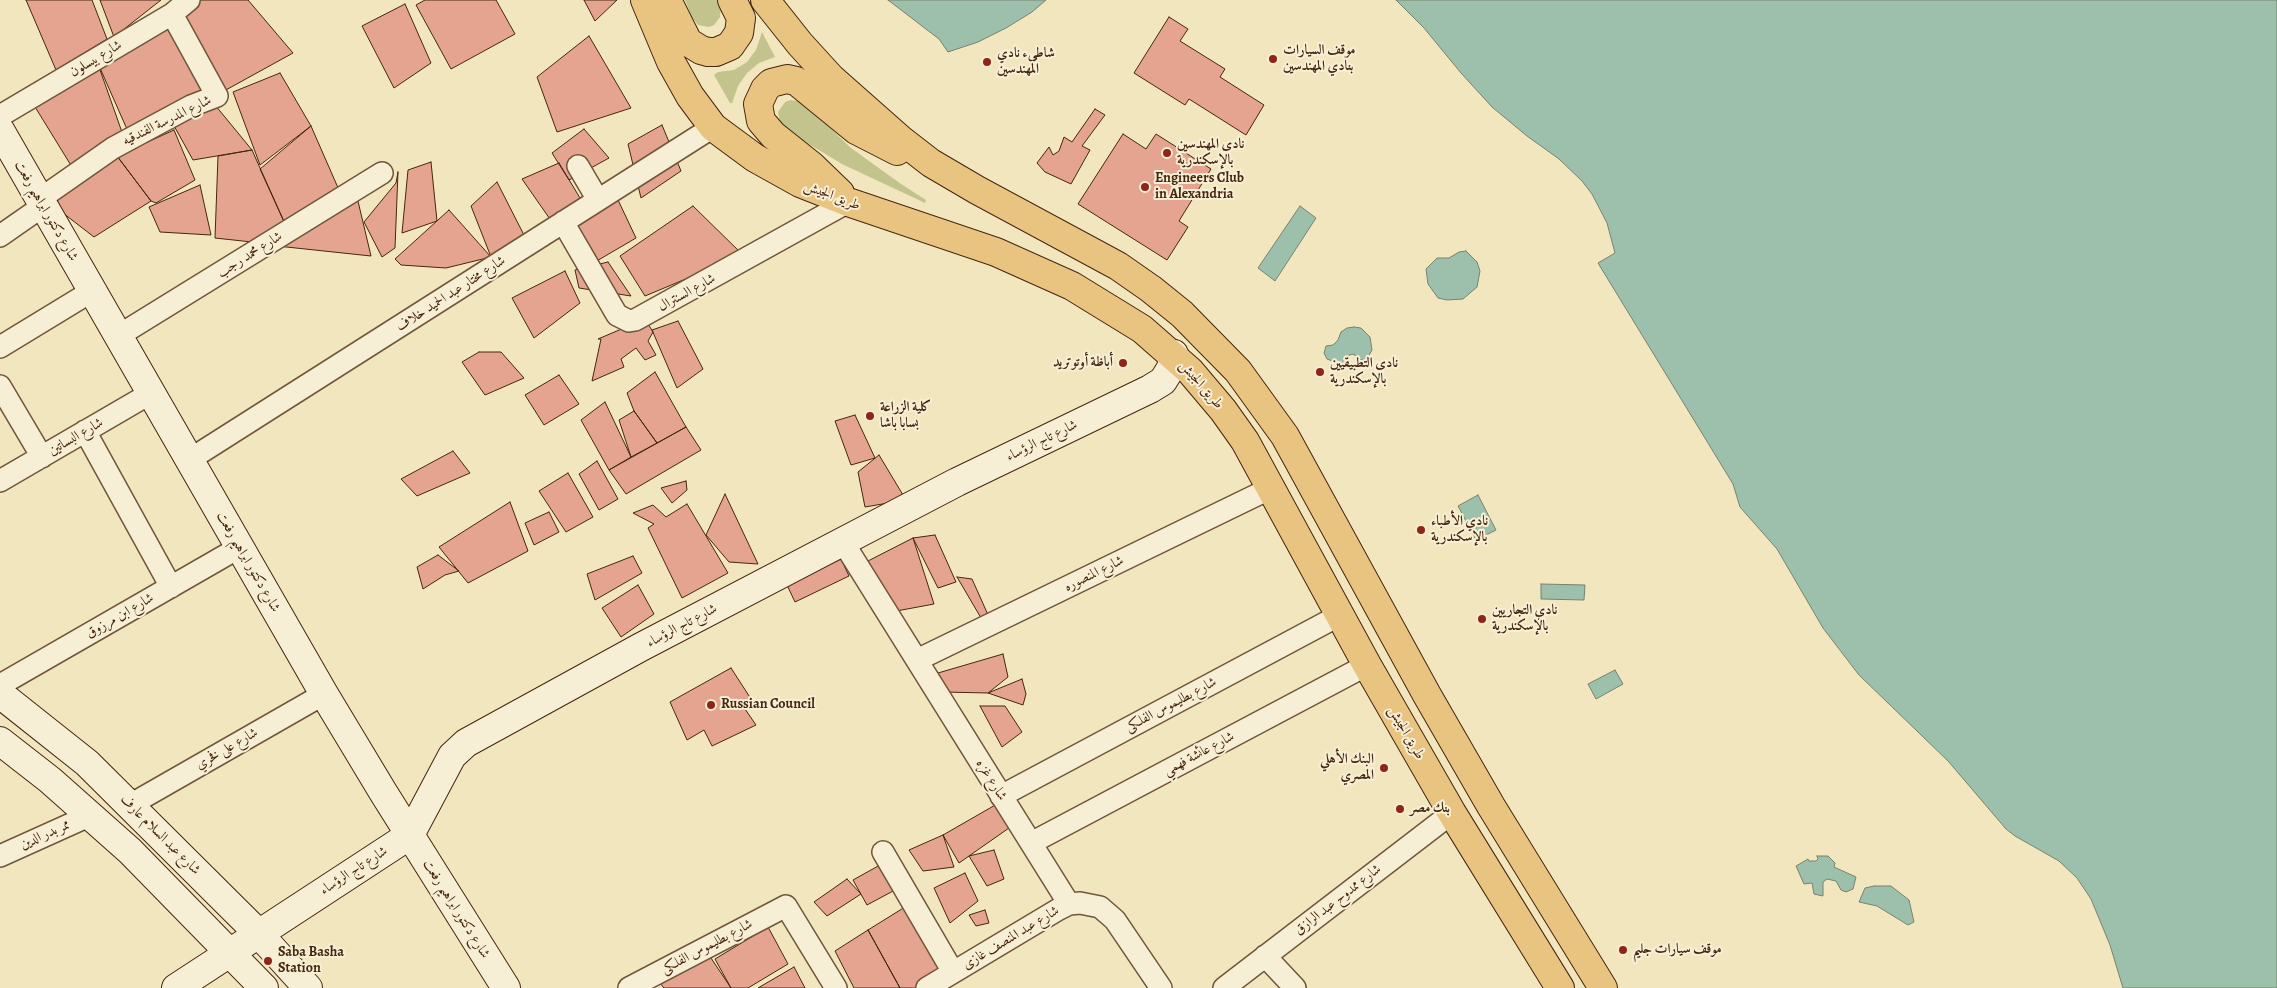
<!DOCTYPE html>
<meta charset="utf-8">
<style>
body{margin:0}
canvas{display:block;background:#f2e6bf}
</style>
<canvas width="2277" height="988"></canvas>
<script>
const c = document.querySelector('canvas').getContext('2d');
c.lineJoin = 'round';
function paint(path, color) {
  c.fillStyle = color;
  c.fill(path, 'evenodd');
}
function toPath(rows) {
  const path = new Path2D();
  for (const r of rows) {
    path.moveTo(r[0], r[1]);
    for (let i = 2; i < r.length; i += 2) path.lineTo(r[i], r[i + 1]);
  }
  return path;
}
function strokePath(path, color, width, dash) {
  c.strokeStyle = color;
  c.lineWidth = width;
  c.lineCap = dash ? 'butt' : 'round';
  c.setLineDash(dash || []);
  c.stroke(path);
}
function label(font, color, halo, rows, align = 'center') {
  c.font = font + ' Alegreya,Amiri,serif';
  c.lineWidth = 4;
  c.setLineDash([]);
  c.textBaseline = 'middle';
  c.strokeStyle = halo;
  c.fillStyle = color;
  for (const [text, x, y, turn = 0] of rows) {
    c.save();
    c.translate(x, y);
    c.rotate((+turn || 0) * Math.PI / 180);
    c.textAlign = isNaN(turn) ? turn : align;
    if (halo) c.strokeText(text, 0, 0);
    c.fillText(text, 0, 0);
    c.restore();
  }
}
const green = toPath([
 [685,0,718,0,721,7,720,17,714,25,709,27,698,25,692,17],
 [762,32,775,57,759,63,747,73,738,86,732,103,730,103,714,75,718,72,734,70,747,62,756,50],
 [791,100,803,102,851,148,901,184,926,200,925,203,842,164,784,129,780,124,778,112,785,102]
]);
const water = toPath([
 [888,0,1046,0,1032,12,1006,28,978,42,948,52,939,39,888,0],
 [1396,0,2277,0,2277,988,2123,988,2110,945,2091,899,2077,878,2059,861,2015,836,2006,829,1948,761,1859,675,1823,628,1777,549,1740,507,1733,484,1598,263,1615,253,1607,223,1592,194,1582,181,1559,159,1527,136,1492,107,1461,73,1424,28,1396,0],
 [1300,206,1316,218,1275,281,1258,268,1300,206],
 [1466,251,1477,262,1480,271,1477,287,1463,299,1447,300,1438,298,1428,284,1426,269,1437,258,1449,258,1459,252,1466,251],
 [1354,327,1361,328,1370,337,1372,350,1368,357,1364,360,1360,360,1357,356,1352,354,1348,356,1347,363,1343,365,1327,359,1324,353,1326,346,1333,345,1338,340,1341,332,1347,328,1354,327],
 [1478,495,1496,530,1476,540,1458,506,1478,495],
 [1541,584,1585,585,1584,600,1541,599,1541,584],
 [1615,670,1623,684,1596,699,1588,684,1615,670],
 [1817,856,1828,856,1835,863,1834,867,1856,877,1853,889,1846,892,1841,890,1836,881,1827,879,1823,882,1823,896,1814,894,1812,883,1804,884,1796,866,1808,859,1809,861,1816,861,1818,859,1817,856],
 [1874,886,1891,886,1909,900,1914,922,1908,925,1877,906,1859,902,1865,888,1874,886]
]);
const building = toPath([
 [26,0,92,0,107,39,56,70,26,0],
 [100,0,161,0,114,37,100,0],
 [198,0,248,0,293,53,224,91,181,14,198,0],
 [425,0,496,0,515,34,451,69,416,5,425,0],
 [584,0,617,0,595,21,584,0],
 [405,4,431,63,394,88,362,26,405,4],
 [1169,17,1188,29,1180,41,1225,69,1220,77,1264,105,1246,135,1189,99,1185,105,1134,73,1169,17],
 [161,20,206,87,130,136,96,59,161,20],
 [589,36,631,108,557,132,537,77,589,36],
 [99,67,123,135,72,167,32,102,99,67],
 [280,73,311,126,260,165,233,92,280,73],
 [215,105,252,150,193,160,173,124,215,105],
 [1095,109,1105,115,1082,146,1090,150,1071,184,1045,172,1037,163,1049,147,1053,155,1059,151,1064,137,1072,142,1095,109],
 [662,125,681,171,641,198,628,144,662,125],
 [311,126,339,190,286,226,260,169,311,126],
 [584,129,609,158,569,180,552,153,584,129],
 [174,130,195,180,156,203,151,201,117,156,174,130],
 [1123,134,1146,149,1156,134,1211,169,1179,221,1188,227,1167,260,1078,204,1123,134],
 [252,150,286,226,261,243,215,238,218,156,252,150],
 [117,156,151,201,94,237,50,203,117,156],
 [431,162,437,221,402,233,408,170,431,162],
 [559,163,580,198,552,222,522,179,559,163],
 [398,172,395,248,382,257,364,222,396,183,398,172],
 [497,182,525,237,491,257,471,206,497,182],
 [200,185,211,235,160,232,149,207,200,185],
 [357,197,371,256,277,246,357,197],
 [618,200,636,238,595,262,573,223,618,200],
 [693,206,743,255,645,296,620,256,693,206],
 [449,210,491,257,446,268,401,265,395,259,449,210],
 [608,262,631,296,579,288,575,270,608,262],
 [565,271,580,303,534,338,512,298,565,271],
 [645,319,653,332,648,341,656,355,645,360,636,348,621,359,624,367,592,381,601,339,598,339,645,319],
 [678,321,703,369,677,388,652,330,678,321],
 [479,352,501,352,524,378,485,395,462,362,479,352],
 [655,372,686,427,657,443,634,411,627,393,655,372],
 [559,375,579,404,544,425,525,395,559,375],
 [605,402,631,457,609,470,581,420,605,402],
 [634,411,657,443,631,457,619,420,634,411],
 [855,415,875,458,851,465,835,421,855,415],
 [686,427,701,450,626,494,609,470,686,427],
 [453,451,470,473,417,496,401,479,453,451],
 [879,455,906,500,865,507,858,472,879,455],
 [597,461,618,499,599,510,579,474,597,461],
 [568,473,593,517,566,532,539,491,568,473],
 [686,481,687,490,672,503,661,488,686,481],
 [725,494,758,564,729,562,706,535,725,494],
 [510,502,528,551,468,583,439,547,510,502],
 [687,504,728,573,682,598,648,528,654,524,633,513,653,505,666,517,687,504],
 [549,512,559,532,534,545,525,523,549,512],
 [935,535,956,582,938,588,913,538,935,535],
 [913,538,934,604,891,612,866,562,913,538],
 [438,555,459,571,445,575,423,589,417,567,438,555],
 [633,556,642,573,595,600,587,574,633,556],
 [841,559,849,576,795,602,787,585,841,559],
 [957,577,972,579,989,617,984,623,957,577],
 [638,585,654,614,621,637,602,608,638,585],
 [1003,654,1008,677,988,693,944,692,938,673,1003,654],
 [731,668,753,702,745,709,756,725,712,746,704,730,687,740,670,702,731,668],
 [1022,679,1026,694,1023,705,988,693,1022,679],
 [980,706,1005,706,1022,732,1002,747,980,706],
 [997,804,1009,828,959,863,943,835,997,804],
 [943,835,954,867,923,871,909,850,943,835],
 [994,850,1004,879,987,886,969,856,994,850],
 [880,865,895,890,867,905,853,880,880,865],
 [965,873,978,901,950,923,934,888,965,873],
 [847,879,861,894,827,916,814,902,847,879],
 [905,907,943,966,917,988,900,988,868,930,905,907],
 [985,910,989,923,976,926,969,915,985,910],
 [768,927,788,964,748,988,731,988,715,959,768,927],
 [868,930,900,988,854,988,835,951,868,930],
 [709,955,731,988,664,988,659,982,709,955],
 [794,967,805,988,758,988,794,967]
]);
const street = toPath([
 [0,116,172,14,189,0],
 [578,166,598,200],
 [40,199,113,148,191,106,217,96,172,14],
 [563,222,617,315,629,321,635,320,848,202],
 [0,236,43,206],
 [118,336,382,173],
 [0,347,92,291],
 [0,386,42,457],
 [85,431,171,587],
 [189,460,713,127],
 [0,481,151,393],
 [843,542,1069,904],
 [917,660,1271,488],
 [0,685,240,547],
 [1001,796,1340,615],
 [130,805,324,694],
 [1031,843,1367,665],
 [883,852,953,972],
 [0,856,91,815],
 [1265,956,1295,988],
 [629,988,786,906,836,988],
 [927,988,1059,909,1069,904,1080,903,1100,907,1115,920,1161,988],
 [1224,988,1452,813]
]);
const secondary = toPath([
 [0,130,324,694,383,792,506,988],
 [0,694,87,763,258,933,308,988],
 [0,741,50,780,130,851,264,988],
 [176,988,410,835,452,756,466,743,641,647,957,482,1150,389,1163,381,1171,368,1174,354]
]);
const highway = toPath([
 [645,0,671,62,690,96,713,127,755,158,800,183,848,202,996,252,1072,286,1142,329,1190,371,1223,410,1245,441,1367,665,1452,813,1560,988],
 [667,0,688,42,701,50,708,52,716,52,730,46,739,33,741,18,732,0],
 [765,0,800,44,831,78,900,139,931,163,977,190,1118,266,1151,289,1182,314,1238,371,1285,436,1427,695,1491,806,1603,988],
 [840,193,812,166,773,135,761,121,758,104,765,89,771,83,787,79,796,81,856,130,897,151]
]);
const markers = [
 [1273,59,5,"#8f2418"],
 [987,62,5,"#8f2418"],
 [1167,153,5,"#8f2418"],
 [1145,187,5,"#8f2418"],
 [1123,363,5,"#8f2418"],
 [1320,372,5,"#8f2418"],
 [870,416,5,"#8f2418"],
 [1421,530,5,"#8f2418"],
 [1482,619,5,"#8f2418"],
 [711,705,5,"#8f2418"],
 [1384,768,5,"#8f2418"],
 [1400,809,5,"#8f2418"],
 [1623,950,5,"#8f2418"],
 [268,961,5,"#8f2418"]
];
const poiNames = [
 ["موقف السيارات",1283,51],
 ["بنادي المهندسين",1283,67],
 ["شاطيء نادي",997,54],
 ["المهندسين",997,70],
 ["نادي المهندسين",1177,145],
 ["بالإسكندرية",1177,161],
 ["Engineers Club",1155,179],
 ["in Alexandria",1155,195],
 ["أباظة أوتوتريد",1113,363,"right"],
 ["نادي التطبيقيين",1330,364],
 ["بالإسكندرية",1330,380],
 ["كلية الزراعة",880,408],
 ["بسابا باشا",880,424],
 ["نادي الأطباء",1431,522],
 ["بالإسكندرية",1431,538],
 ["نادي التجاريين",1492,611],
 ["بالإسكندرية",1492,627],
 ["Russian Council",721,705],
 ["البنك الأهلي",1374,760,"right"],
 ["المصري",1374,776,"right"],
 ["بنك مصر",1410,809],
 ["موقف سيارات جليم",1633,950],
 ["Saba Basha",278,953],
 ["Station",278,969]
];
const streetNames = [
 ["شارع بيسلون",96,59,-31],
 ["شارع المدرسة الفندقيه",167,121,-26],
 ["طريق الجيش",832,196,21],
 ["شارع دكتور ابراهيم رفعت",46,211,60],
 ["شارع محمد رجب",250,255,-32],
 ["شارع السنترال",687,293,-29],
 ["شارع مختار عبد الحميد خلاف",451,294,-33],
 ["طريق الجيش",1201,385,49],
 ["شارع البساتين",76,437,-30],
 ["شارع تاج الرؤساء",1042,441,-26],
 ["شارع دكتور ابراهيم رفعت",248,562,60],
 ["شارع المنصوره",1094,574,-26],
 ["شارع ابن مرزوق",120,616,-30],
 ["شارع تاج الرؤساء",682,626,-28],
 ["شارع بطليموس الفلكى",1171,705,-28],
 ["طريق الجيش",1406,733,60],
 ["شارع على فخري",227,749,-30],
 ["شارع عائشة فهمي",1199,754,-28],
 ["شارع غزه",991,780,58],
 ["ممر بدر الدين",45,835,-24],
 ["شارع عبد السلام عارف",160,835,45],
 ["شارع تاج الرؤساء",354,871,-33],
 ["شارع ممدوح عبد الرازق",1338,900,-38],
 ["شارع دكتور ابراهيم رفعت",456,909,58],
 ["شارع عبد المنصف غازى",1011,938,-31],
 ["شارع بطليموس الفلكى",707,947,-28]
];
paint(green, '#c2c38d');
paint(water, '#9cc0ac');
strokePath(water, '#79826d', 1);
paint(building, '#e5a490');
strokePath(building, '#45260f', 1);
strokePath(street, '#70563b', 24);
strokePath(secondary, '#45260f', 30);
strokePath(highway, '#45260f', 30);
strokePath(street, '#f7efd5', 21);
strokePath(secondary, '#f7efd5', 28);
strokePath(highway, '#e9c380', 28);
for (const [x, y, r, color] of markers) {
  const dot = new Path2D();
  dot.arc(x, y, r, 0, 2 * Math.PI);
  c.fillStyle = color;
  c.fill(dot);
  strokePath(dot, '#f7efd5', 2);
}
label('bold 14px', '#45260f', '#f7efd5', poiNames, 'left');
label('14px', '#45260f', '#f7efd5', streetNames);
</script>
